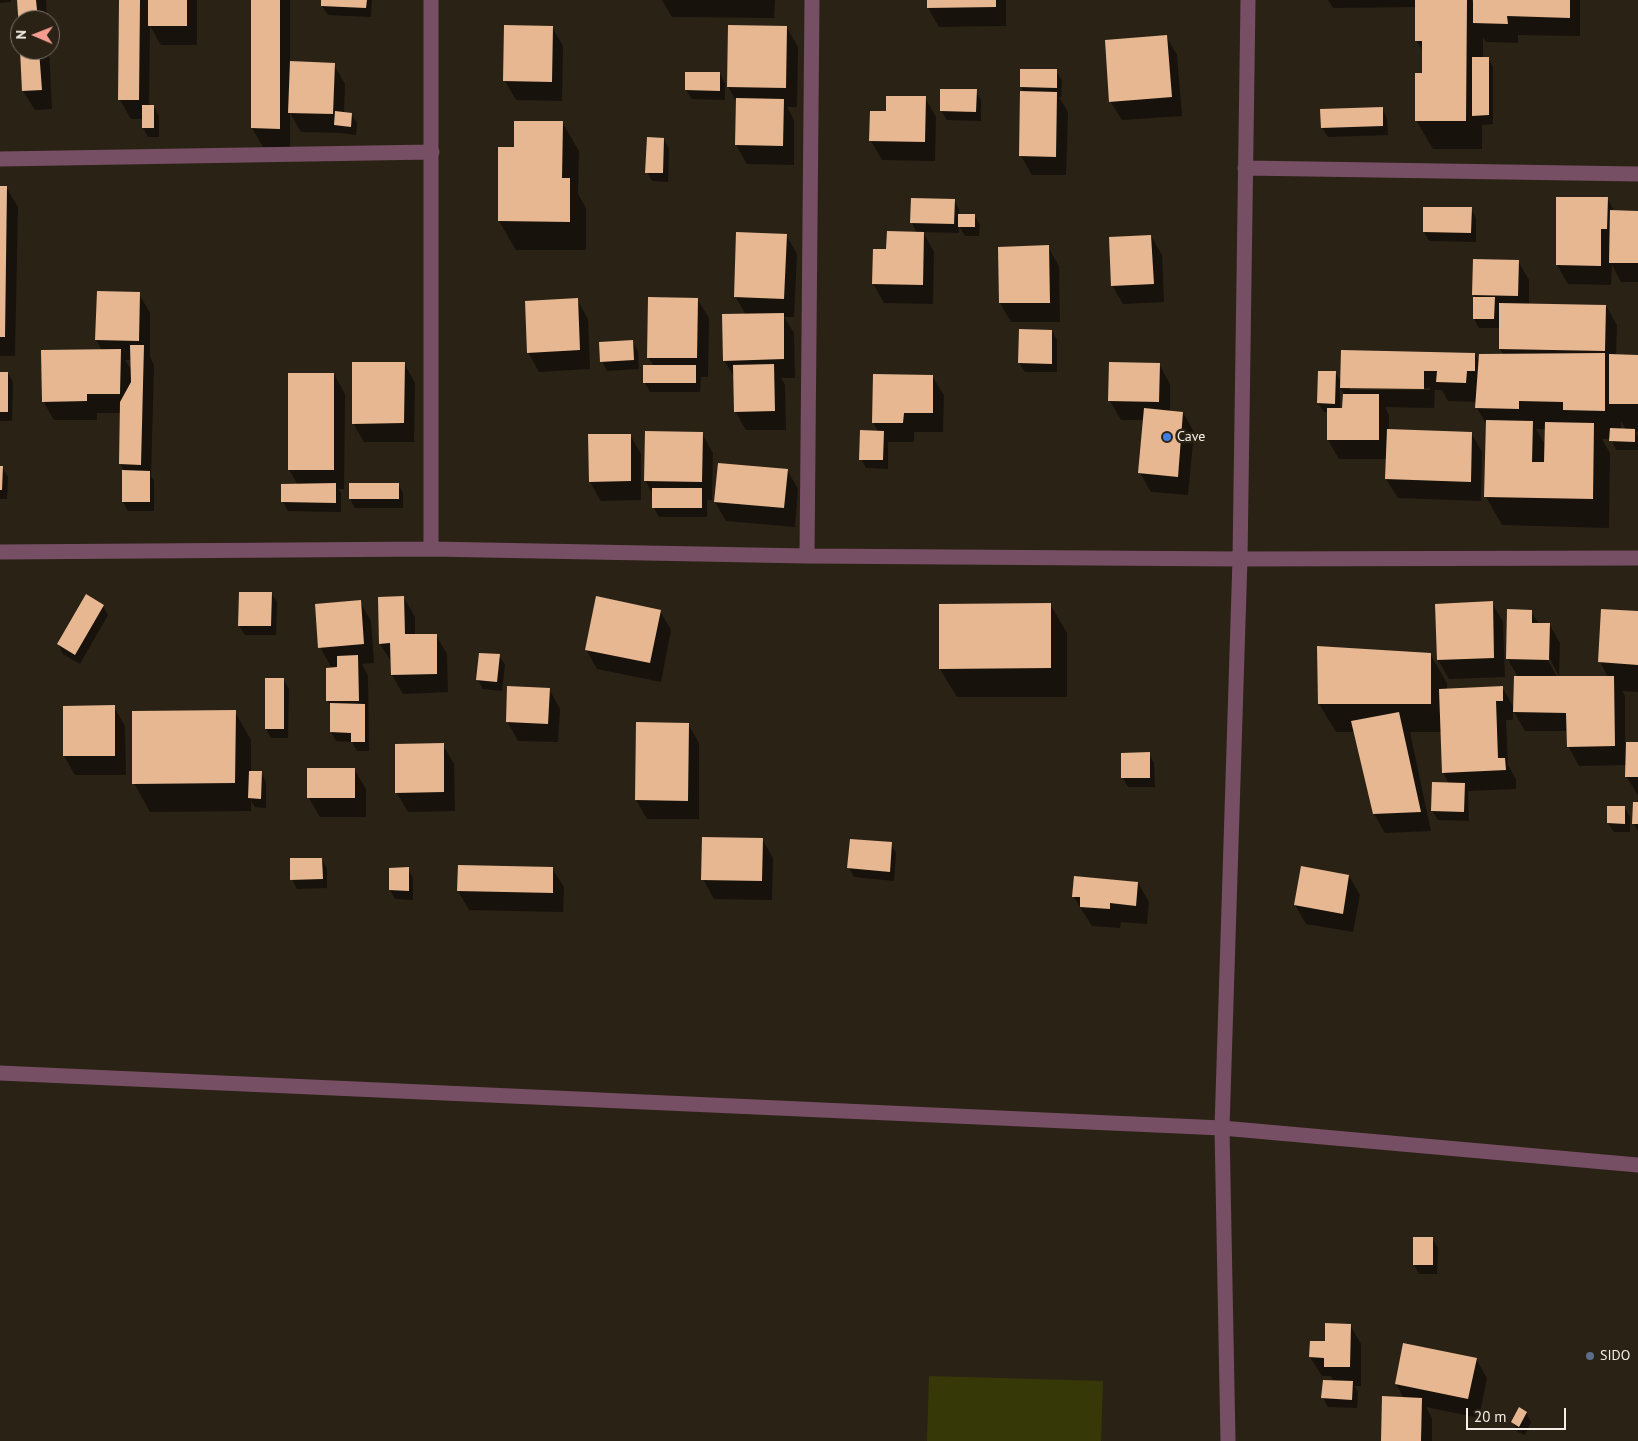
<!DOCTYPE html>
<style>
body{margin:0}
#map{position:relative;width:1638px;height:1441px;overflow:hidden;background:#2b2216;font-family:"PT Sans",sans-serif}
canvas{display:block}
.north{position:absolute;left:10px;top:10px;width:50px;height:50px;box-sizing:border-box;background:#2b2216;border:1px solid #7c746a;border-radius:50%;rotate:271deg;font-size:14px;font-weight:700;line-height:20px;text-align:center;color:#f5efe7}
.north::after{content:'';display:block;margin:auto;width:18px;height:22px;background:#f59c90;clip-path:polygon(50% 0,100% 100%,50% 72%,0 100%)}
.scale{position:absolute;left:1466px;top:1408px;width:100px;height:22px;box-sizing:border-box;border:2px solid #f5efe7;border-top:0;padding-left:6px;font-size:15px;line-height:18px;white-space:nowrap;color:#f5efe7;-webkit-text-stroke:4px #2b2216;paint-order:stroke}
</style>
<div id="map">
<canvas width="1638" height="1441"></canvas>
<div class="north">N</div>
<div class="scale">20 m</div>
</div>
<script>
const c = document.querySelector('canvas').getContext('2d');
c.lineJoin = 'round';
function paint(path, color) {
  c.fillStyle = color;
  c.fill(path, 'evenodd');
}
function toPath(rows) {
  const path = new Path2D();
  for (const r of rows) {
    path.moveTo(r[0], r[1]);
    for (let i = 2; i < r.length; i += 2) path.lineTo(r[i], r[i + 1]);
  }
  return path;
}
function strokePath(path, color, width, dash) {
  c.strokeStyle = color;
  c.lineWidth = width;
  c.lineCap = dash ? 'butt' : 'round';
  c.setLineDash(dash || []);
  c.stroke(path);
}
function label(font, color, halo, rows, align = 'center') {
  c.font = font + ' "PT Sans",sans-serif';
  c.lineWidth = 5;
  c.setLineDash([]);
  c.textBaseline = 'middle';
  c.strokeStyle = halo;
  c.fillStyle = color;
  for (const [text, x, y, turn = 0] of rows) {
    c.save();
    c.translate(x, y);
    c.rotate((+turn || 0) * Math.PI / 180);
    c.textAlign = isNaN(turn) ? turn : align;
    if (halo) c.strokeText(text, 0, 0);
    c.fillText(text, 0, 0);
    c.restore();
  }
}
const green = toPath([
 [929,1376,1103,1381,1101,1441,927,1441]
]);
const shadow = toPath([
 [0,0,11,0,11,2,0,3],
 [18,0,46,0,47,20,20,20,20,32],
 [120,0,197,0,197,45,161,45,150,26,149,107,154,107,159,116,159,137,148,137,143,128,143,119,131,119,120,100],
 [252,0,290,0,290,63,334,65,345,84,344,113,351,114,357,123,356,135,340,133,301,132,290,113,290,147,263,147,252,128],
 [323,0,372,0,371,17,328,15,322,6],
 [662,0,775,0,774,18,672,17],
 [928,0,1006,0,1006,26,939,27,928,8],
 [1328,0,1472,0,1475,8,1475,0,1580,0,1580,36,1518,35,1518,43,1486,42,1483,37,1483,58,1488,58,1493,67,1493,124,1482,125,1482,149,1433,149,1416,120,1424,74,1424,53,1416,40,1417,7,1333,8],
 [552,27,563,46,562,101,516,100,505,81],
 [787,28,798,47,797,107,787,107,794,120,794,165,747,164,736,145,737,102,728,87],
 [1166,36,1177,55,1182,116,1122,120,1110,101],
 [21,50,49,50,52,109,35,110,23,91],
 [1022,70,1056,71,1062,80,1061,97,1059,97,1068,112,1066,175,1032,175,1021,156,1024,93,1021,87],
 [687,73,720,73,725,83,725,100,692,99,686,90],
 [942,90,976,91,981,100,981,121,947,120,941,111],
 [925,98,936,117,935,161,882,160,871,141,887,112],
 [1382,108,1387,118,1388,135,1328,137,1322,128],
 [562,122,579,151,578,194,586,208,586,250,516,250,499,221,515,148],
 [664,139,669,149,668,182,652,181,647,172],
 [0,187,6,187,18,207,15,356,1,356,0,355],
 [1607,198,1615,212,1638,212,1638,282,1621,282,1612,265,1611,285,1568,284,1557,265],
 [954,200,959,209,959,215,974,215,980,225,979,236,965,236,959,226,959,233,923,232,934,252,933,304,884,303,873,284,888,250,917,233,912,223],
 [1471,209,1476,218,1476,242,1429,241,1424,232],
 [786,235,797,254,794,317,784,317,794,333,795,378,781,378,785,385,786,430,746,430,735,411,735,378,724,360,746,315,735,296],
 [1151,236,1162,255,1164,302,1123,304,1112,285],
 [1048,247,1059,266,1060,322,1011,322,1000,303,999,248],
 [1518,261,1529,280,1529,305,1606,306,1617,325,1616,356,1638,356,1638,432,1636,432,1638,436,1638,450,1616,450,1611,439,1602,439,1610,453,1609,528,1502,525,1486,497,1487,425,1477,408,1477,402,1448,401,1442,390,1435,390,1434,408,1385,407,1389,415,1389,430,1471,433,1482,452,1481,501,1398,498,1386,479,1387,459,1339,459,1328,440,1329,412,1324,412,1318,403,1319,372,1335,372,1341,382,1475,354,1479,362,1504,355,1500,349,1500,328,1479,328,1474,319,1476,298,1474,295],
 [1350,387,1430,388,1430,390,1350,390],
 [1340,388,1344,394,1344,410,1340,410],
 [1621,421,1626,430,1621,430],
 [1536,429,1546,429,1546,446],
 [139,294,150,313,150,357,154,365,151,476,154,481,154,511,128,511,123,502,124,470,120,464,121,413,97,413,97,420,54,420,43,401,102,350,96,340],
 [125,360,132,360,132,371],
 [697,299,709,318,708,377,701,377,700,392,650,392,645,383,644,366,654,366,648,357],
 [577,300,588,319,590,369,539,372,528,352],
 [1052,331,1057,340,1057,372,1025,372,1019,363],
 [632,341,638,351,639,369,607,371,602,361],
 [404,363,415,383,414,442,364,442,353,423],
 [1159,364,1170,384,1170,412,1183,413,1194,432,1188,495,1151,492,1140,473,1144,420,1121,420,1110,401],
 [0,373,8,373,13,382,12,421,0,421],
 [334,374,345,394,344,489,338,489,341,493,341,512,288,511,283,502,298,485,289,470],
 [932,376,944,395,943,432,914,432,914,442,888,442,888,469,866,468,861,459,878,432,873,422],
 [702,434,713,453,712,500,707,500,707,517,659,517,654,508,653,495,645,480],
 [630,435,641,454,641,500,601,501,590,482],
 [0,467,2,467,8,477,7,499,0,499],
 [787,470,798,489,795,527,726,521,715,502],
 [398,484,403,493,403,508,355,508,350,499],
 [271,593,277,602,276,635,245,635,239,626],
 [404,598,415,617,415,635,436,635,447,654,448,692,403,694,392,675,392,663,380,644],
 [360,602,371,621,374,663,362,664,368,676,369,751,357,751,352,742,336,741,331,732,331,708,328,701,327,669,338,669,338,666,331,667,320,647],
 [1492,603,1503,622,1505,677,1449,679,1438,660],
 [1050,604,1067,633,1067,697,957,697,940,669],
 [103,606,108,615,80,664,63,654,58,644],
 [660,611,671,630,661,682,597,669,586,649],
 [1531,612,1539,624,1549,624,1560,643,1559,676,1547,654,1545,655,1557,677,1608,677,1600,662,1638,612,1638,692,1622,691,1625,696,1625,743,1638,743,1638,795,1626,776,1627,765,1579,766,1568,746,1568,731,1525,731,1513,710,1513,720,1506,720,1508,765,1516,779,1516,789,1468,791,1469,821,1438,820,1432,811,1449,784,1443,772,1442,732,1410,732,1431,831,1385,833,1374,814,1355,732,1336,732,1319,704,1430,654,1447,683,1447,690,1502,687,1514,708,1518,677,1507,658],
 [499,655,505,665,502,691,483,689,478,680],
 [283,679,289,689,288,738,271,738,266,729],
 [549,689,560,709,558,742,518,741,507,721],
 [64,707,114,707,125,726,126,775,75,775,64,756],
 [235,712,251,740,251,772,261,772,266,782,266,808,255,807,251,801,251,811,150,812,134,783],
 [688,724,699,743,699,819,647,819,636,800],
 [443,745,454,764,455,811,408,812,397,793],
 [1149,754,1154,763,1155,787,1128,787,1123,778],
 [354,769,366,789,366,817,320,817,309,798],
 [1638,803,1638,831,1633,823],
 [1625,808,1630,817,1630,832,1614,832,1608,823],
 [762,839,773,858,772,900,714,899,703,879],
 [851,840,891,843,896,853,894,881,854,877,849,868],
 [322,859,327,869,327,888,297,889,292,879],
 [459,866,552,868,564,887,563,912,469,910,458,891],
 [408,869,413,878,413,900,395,899,390,890],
 [1349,876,1360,895,1353,932,1306,924,1295,905],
 [1138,883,1149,902,1147,924,1121,922,1120,928,1092,926,1073,896],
 [1432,1238,1438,1248,1437,1274,1419,1274,1414,1265],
 [1350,1325,1361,1344,1361,1386,1354,1386,1358,1392,1357,1408,1328,1407,1323,1398,1334,1382,1331,1376,1322,1376,1310,1357,1311,1342,1326,1342],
 [1476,1359,1487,1378,1479,1418,1426,1407,1432,1418,1432,1441,1382,1441,1404,1398,1396,1384],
 [1526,1413,1531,1422,1525,1435,1518,1432,1513,1422]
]);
const building = toPath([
 [17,0,36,0,38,20,20,20,20,28,19,28],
 [119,0,140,0,139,100,118,100],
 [148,0,187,0,187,26,148,26],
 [251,0,280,0,280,129,251,128],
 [321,0,367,0,366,8,321,6],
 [927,0,996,0,996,7,927,8],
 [1415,0,1467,0,1466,121,1415,121,1415,73,1422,73,1422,41,1415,41],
 [1473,0,1570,0,1570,18,1507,16,1508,24,1473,23],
 [504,25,553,26,552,82,503,81],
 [728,25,787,26,786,88,727,87],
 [1167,35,1172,97,1109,102,1105,40],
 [20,50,39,50,42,90,22,91],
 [1472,57,1489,57,1489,115,1472,116],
 [290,61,335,63,333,114,288,113],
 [1020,69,1057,69,1057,88,1020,87],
 [685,72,720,72,720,91,685,90],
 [940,89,977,89,976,112,940,111],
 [1020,91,1057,92,1056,157,1019,156],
 [886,96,926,96,925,142,869,141,870,111,886,111],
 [736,98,784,99,783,146,735,145],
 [142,105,154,105,154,128,142,128],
 [1383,107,1383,126,1321,128,1320,109],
 [335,111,352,113,351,127,334,125],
 [514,121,563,121,562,178,570,178,570,222,498,221,498,147,514,147],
 [647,137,664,138,663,173,645,173],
 [0,186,7,186,5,337,0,337],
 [1556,197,1608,197,1607,229,1601,229,1601,266,1556,265],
 [911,198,955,199,954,224,910,223],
 [1423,207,1472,207,1471,233,1423,232],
 [1610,210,1638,211,1638,263,1609,263],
 [958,214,975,214,975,227,958,227],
 [887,231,924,232,923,285,872,284,873,249,886,249],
 [736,232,787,234,784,299,734,297],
 [1151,235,1154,284,1111,286,1109,237],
 [1049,245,1050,303,999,303,998,247],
 [1473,259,1519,260,1518,296,1472,295],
 [97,291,140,292,139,341,95,340],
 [648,297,698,298,697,358,647,358],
 [1473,297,1495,297,1494,319,1473,319],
 [578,298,580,350,527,353,525,301],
 [1499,303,1606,305,1605,351,1499,349],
 [784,313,784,359,723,361,722,314],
 [1019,329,1052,330,1052,364,1018,363],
 [633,340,634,360,600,362,599,342],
 [130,345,144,345,141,465,119,464,120,402,131,382],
 [121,349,120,394,87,394,87,401,42,402,41,350],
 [1341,350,1475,353,1475,371,1467,371,1466,383,1436,382,1437,371,1424,371,1424,389,1340,388],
 [1605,353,1605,411,1563,410,1563,402,1519,401,1519,409,1475,408,1479,354],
 [1609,354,1638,355,1638,404,1609,404],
 [352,362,405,362,404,423,352,424],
 [1109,362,1160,363,1159,402,1108,401],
 [774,364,775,411,734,412,733,365],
 [643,365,696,365,696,383,643,383],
 [1318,371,1336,371,1335,404,1317,403],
 [0,372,8,372,8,412,0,412],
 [288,373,334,373,334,470,288,470],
 [873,374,933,375,933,413,904,413,903,423,872,423],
 [1343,394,1379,394,1379,440,1327,440,1327,408,1342,408],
 [1144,408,1183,412,1178,477,1138,473],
 [1486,420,1533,421,1532,462,1544,462,1545,422,1594,423,1593,499,1484,497],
 [1610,428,1635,429,1635,442,1609,441],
 [1387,429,1472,432,1471,482,1385,479],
 [860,430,884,431,883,460,859,460],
 [645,431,703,432,702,482,644,481],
 [588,434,631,434,631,481,589,482],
 [718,463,788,469,784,508,714,502],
 [0,466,3,466,2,490,0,490],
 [122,470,150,471,150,502,122,502],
 [336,483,336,503,281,502,281,484],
 [349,483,399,483,399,499,349,499],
 [652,488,702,488,702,508,652,508],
 [239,592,272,592,271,626,238,626],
 [86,594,104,605,75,655,57,644],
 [404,596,405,634,437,634,437,674,391,675,390,643,379,644,378,597],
 [596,596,661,610,650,663,585,650],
 [361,600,364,644,318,648,315,604],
 [1493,601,1494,658,1437,660,1435,604],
 [1051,603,1051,668,939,669,939,604],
 [1507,609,1532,610,1532,623,1550,623,1549,660,1506,659],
 [1601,609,1638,611,1638,665,1598,662],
 [1317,646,1431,653,1431,704,1318,704],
 [479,653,500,654,497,682,476,680],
 [358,655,359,701,326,701,326,668,337,667,337,656],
 [1514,676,1614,676,1615,746,1567,747,1566,713,1513,712],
 [265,678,284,678,284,729,265,729],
 [507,686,550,688,548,724,506,722],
 [1503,686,1503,701,1496,701,1498,758,1505,758,1506,770,1442,773,1439,689],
 [330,703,365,704,365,742,351,742,351,733,330,732],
 [115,705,115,756,63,756,63,706],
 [236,710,235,783,132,784,132,711],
 [1399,712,1421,812,1373,814,1351,721],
 [636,722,689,723,688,801,635,800],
 [1626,742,1638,742,1638,777,1625,777],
 [444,743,444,792,395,793,395,744],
 [1150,752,1150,778,1121,778,1121,753],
 [307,768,355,768,355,798,307,798],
 [249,771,262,771,261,799,248,798],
 [1432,782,1465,783,1464,812,1431,811],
 [1633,802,1638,802,1638,824,1632,824],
 [1607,806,1625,806,1625,824,1607,823],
 [702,837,763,838,762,881,701,880],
 [850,839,892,842,890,872,847,868],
 [290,858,322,858,323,879,290,880],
 [458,865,553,867,553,893,457,891],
 [1301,866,1349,875,1343,914,1294,905],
 [409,867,409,891,389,890,389,868],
 [1074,876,1138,882,1136,906,1110,903,1110,909,1080,907,1080,897,1072,897],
 [1413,1237,1433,1237,1433,1265,1413,1265],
 [1325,1323,1351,1324,1350,1367,1324,1367,1324,1358,1309,1357,1310,1341,1325,1341],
 [1403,1343,1477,1358,1468,1399,1395,1384],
 [1323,1380,1353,1381,1352,1400,1321,1398],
 [1382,1396,1422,1398,1421,1441,1381,1441],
 [1519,1407,1527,1412,1519,1427,1511,1422]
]);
const street = toPath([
 [0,159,432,152],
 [1245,168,1638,174],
 [431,549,431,0],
 [0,552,431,549,807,556,1240,559,1638,558],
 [807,556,812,0],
 [0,1073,1222,1128,1638,1165],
 [1228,1441,1222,1128,1240,559,1248,0]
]);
const markers = [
 [1167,437,5,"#3f7fe0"],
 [1590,1356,5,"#5c6f8a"]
];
const poiNames = [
 ["Cave",1177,437],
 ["SIDO",1600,1356]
];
paint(green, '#373808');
paint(shadow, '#0007');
paint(building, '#e7b791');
strokePath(street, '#774f64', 15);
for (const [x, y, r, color] of markers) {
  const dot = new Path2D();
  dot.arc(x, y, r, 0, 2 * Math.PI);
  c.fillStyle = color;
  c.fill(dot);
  strokePath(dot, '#2b2216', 2);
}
label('14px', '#f5efe7', '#2b2216', poiNames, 'left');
</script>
